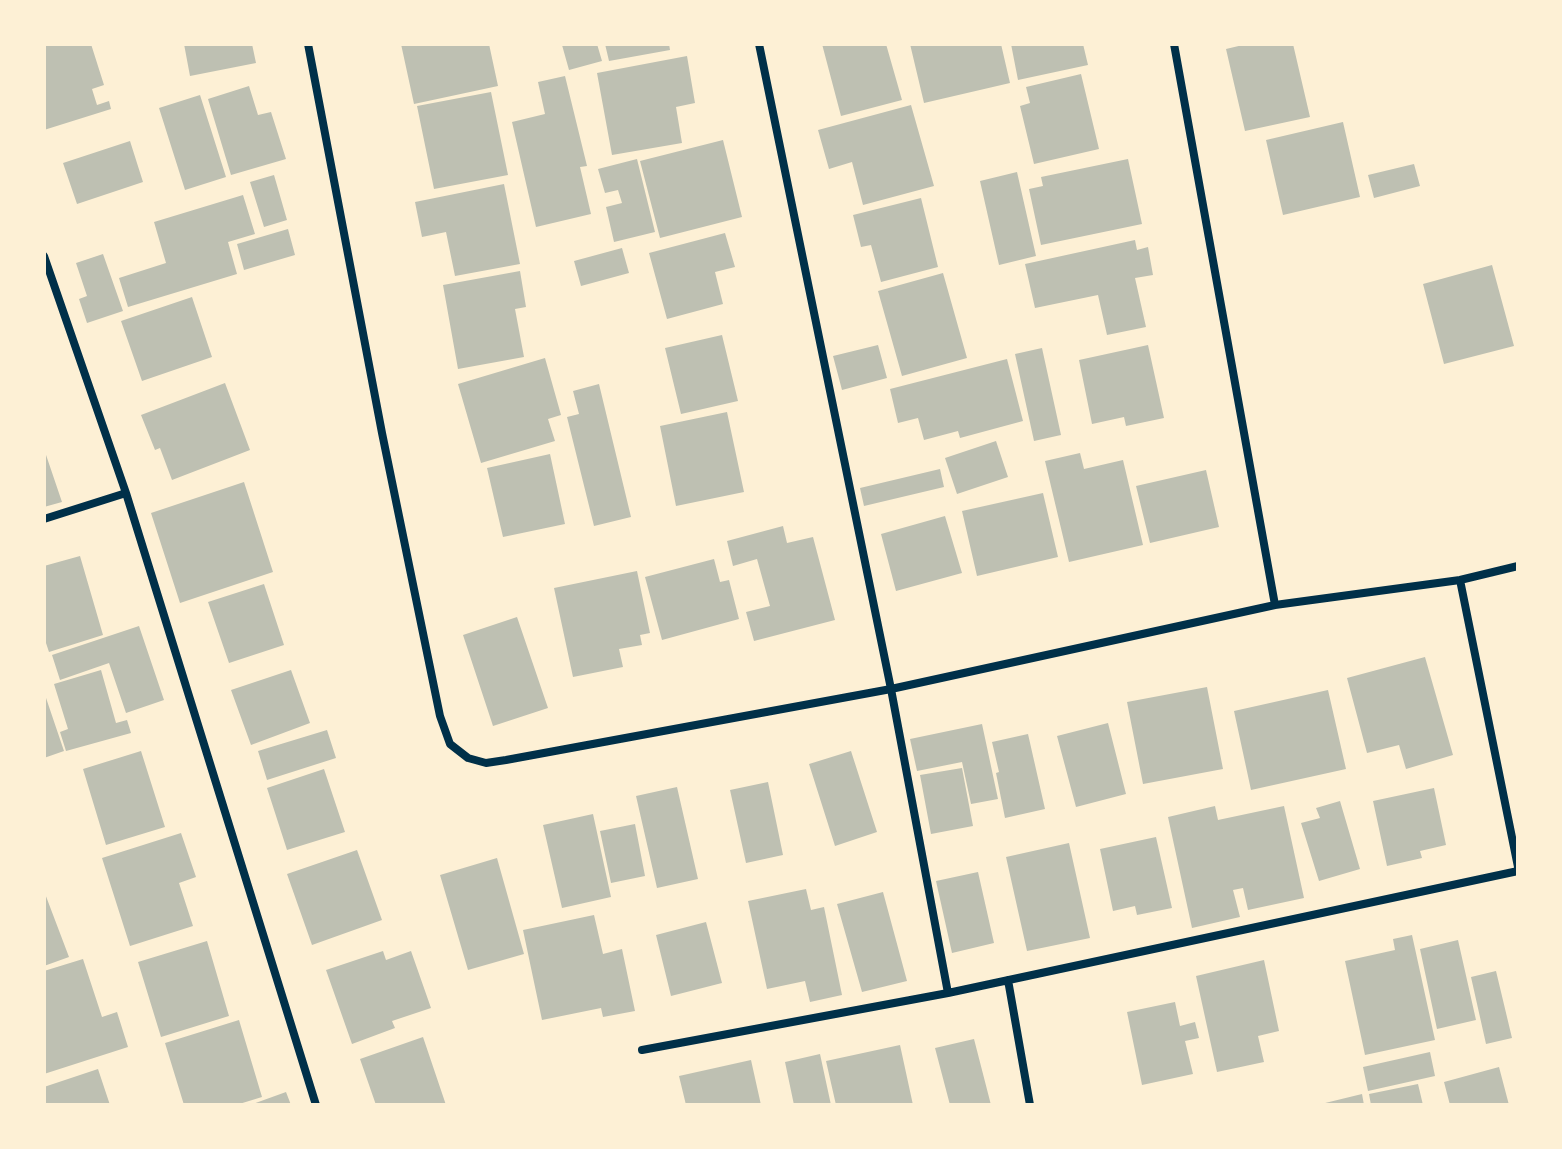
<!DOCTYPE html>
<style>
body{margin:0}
#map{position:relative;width:1562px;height:1149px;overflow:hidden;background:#fdf0d5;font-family:Overpass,sans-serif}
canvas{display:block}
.frame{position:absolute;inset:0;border:46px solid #fdf0d5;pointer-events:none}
</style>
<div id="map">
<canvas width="1562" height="1149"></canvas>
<div class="frame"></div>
</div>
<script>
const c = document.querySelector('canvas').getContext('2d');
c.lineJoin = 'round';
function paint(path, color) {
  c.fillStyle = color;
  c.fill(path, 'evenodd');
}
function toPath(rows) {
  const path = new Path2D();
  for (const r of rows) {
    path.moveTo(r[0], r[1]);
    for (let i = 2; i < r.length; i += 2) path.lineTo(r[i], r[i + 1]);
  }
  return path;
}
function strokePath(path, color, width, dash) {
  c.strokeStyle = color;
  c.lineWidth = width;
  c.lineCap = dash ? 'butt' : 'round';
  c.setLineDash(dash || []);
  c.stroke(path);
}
const building = toPath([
 [44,44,91,44,104,85,92,89,97,105,109,101,111,109,44,130],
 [184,44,252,44,256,63,190,76],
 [401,44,489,44,498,86,414,104],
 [568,44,597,44,602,61,569,70,562,45],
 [605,44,669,44,670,50,609,61],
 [822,44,886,44,902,100,841,116],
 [910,44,1001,44,1010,83,924,103],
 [1011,44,1083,44,1088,65,1018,80],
 [1247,44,1293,44,1310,117,1245,131,1226,49],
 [687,56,695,103,676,107,682,143,612,155,597,73],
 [1081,74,1099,149,1034,164,1020,106,1030,103,1026,87],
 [565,76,587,166,580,167,591,214,536,227,512,122,545,114,538,82],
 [249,86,258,115,271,112,286,159,231,175,208,99],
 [491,92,508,175,434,189,417,106],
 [200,95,226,177,185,190,159,108],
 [911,105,934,186,863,205,852,162,829,169,818,130],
 [1343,122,1360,197,1283,215,1266,140],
 [723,140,742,217,660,238,640,161],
 [130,141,143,182,77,204,63,163],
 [637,159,655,232,614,242,606,207,622,203,618,190,605,193,598,169],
 [1128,159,1142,224,1041,245,1029,189,1043,186,1041,177],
 [1414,164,1420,186,1374,198,1368,175],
 [1017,172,1036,256,999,265,980,181],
 [274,175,287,220,264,227,250,182],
 [504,184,520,264,455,276,446,232,422,237,415,202],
 [243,195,255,234,228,242,237,274,128,307,119,278,166,263,154,222],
 [921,198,938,267,881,282,871,245,861,247,853,215],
 [288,229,295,255,244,270,237,244],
 [725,233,735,267,715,272,723,304,667,319,649,253],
 [1135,240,1137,250,1148,247,1153,275,1135,278,1146,327,1107,335,1098,295,1035,308,1025,264],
 [622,248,629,273,581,286,574,261],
 [103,254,123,311,87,323,79,299,87,296,76,263],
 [1492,265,1514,346,1444,364,1423,284],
 [520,271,526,307,515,309,524,357,458,369,443,285],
 [943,273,967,358,902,376,878,291],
 [192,297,212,357,142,381,121,321],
 [722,335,738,401,681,414,665,348],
 [878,345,887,378,842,390,833,356],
 [1148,345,1164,418,1126,426,1124,417,1092,424,1079,360],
 [1042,348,1061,435,1034,441,1015,354],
 [545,358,561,415,548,419,555,441,481,463,458,384],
 [1007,359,1023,421,960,438,958,431,924,440,918,418,898,423,890,389],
 [225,383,250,450,172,480,160,448,155,450,141,415],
 [599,384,631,517,594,526,567,417,579,414,573,391],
 [727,412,744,492,676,506,660,426],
 [996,441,1008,477,957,494,945,458],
 [44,449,62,502,44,507],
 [1080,453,1084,469,1123,460,1143,545,1069,562,1045,461],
 [550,454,565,524,503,537,487,468],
 [940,469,944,487,864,506,860,488],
 [1206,470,1219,527,1150,543,1136,486],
 [244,482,273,572,180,603,151,513],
 [1043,493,1058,557,977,576,962,511],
 [945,516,962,573,896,591,881,534],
 [783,526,787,543,813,537,835,620,754,641,746,612,770,606,757,559,733,566,727,541],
 [80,556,103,635,49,652,44,637,44,566],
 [714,559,720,582,729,580,739,619,662,640,645,577],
 [637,571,650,633,640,635,642,645,619,649,623,667,573,677,554,588],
 [264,584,284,645,229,663,208,602],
 [517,617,548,708,493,726,463,635],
 [139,626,164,700,126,713,109,663,60,680,52,655],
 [1425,657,1453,755,1406,769,1399,745,1367,753,1347,678],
 [101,670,116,723,127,720,131,733,66,751,60,732,68,729,54,684],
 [291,670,310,723,251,745,231,690],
 [1207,687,1223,769,1143,784,1127,702],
 [1328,690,1346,769,1251,790,1234,711],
 [44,692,64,751,44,758],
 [1108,723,1126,794,1076,807,1057,736],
 [982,724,998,799,971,804,962,762,917,771,910,739],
 [327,730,336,758,267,780,258,751],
 [1028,734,1045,809,1005,818,996,773,999,772,992,742],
 [141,751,165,827,106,845,83,769],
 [851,751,877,832,835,846,809,764],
 [962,768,973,826,931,834,920,775],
 [324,769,345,832,287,850,267,788],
 [768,782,783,855,746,863,730,790],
 [677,787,698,879,657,888,636,796],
 [1434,788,1446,845,1420,851,1422,858,1387,866,1373,801],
 [1340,801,1360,869,1319,881,1301,823,1320,818,1316,808],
 [1215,806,1218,820,1284,806,1304,898,1248,910,1243,888,1233,890,1240,917,1192,928,1168,817],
 [593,814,611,897,562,908,543,825],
 [635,824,645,876,611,883,600,831],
 [181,833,196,877,179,883,193,926,130,946,102,858],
 [1156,837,1172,908,1137,915,1135,906,1113,911,1100,849],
 [1069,843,1090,938,1027,951,1006,857],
 [357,850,382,920,312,945,287,874],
 [497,858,524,954,468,970,440,875],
 [978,872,994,943,952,953,936,881],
 [806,889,811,910,824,907,842,995,810,1002,805,981,767,989,748,901],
 [44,891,69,957,44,966],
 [883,892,907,981,862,992,837,904],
 [594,915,603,954,622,949,635,1011,603,1017,601,1008,542,1020,523,930],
 [706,922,722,983,671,996,656,935],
 [1412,935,1435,1040,1365,1055,1345,961,1395,950,1393,939],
 [1458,940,1476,1020,1437,1029,1420,949],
 [207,941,229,1016,161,1037,138,962],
 [383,951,386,960,411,951,431,1008,392,1021,395,1028,352,1044,326,970],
 [83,959,102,1017,117,1012,128,1047,44,1074,44,971],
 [1264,960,1279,1031,1258,1036,1264,1062,1217,1072,1196,976],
 [1496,971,1512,1038,1486,1044,1471,977],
 [1175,1002,1180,1026,1195,1022,1199,1038,1185,1041,1193,1074,1142,1085,1127,1012],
 [239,1020,262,1097,236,1105,184,1105,165,1043],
 [423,1037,446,1105,376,1105,360,1059],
 [974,1039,991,1105,950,1105,935,1048],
 [900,1045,913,1105,836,1105,826,1061],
 [1430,1052,1435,1076,1368,1091,1363,1067],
 [820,1054,831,1105,794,1105,785,1062],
 [751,1060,761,1105,686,1105,679,1076],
 [1499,1067,1509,1105,1450,1105,1444,1082],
 [98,1069,110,1105,44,1105,44,1087],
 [1418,1084,1423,1105,1371,1105,1369,1094],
 [286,1092,291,1105,250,1105],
 [1362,1094,1364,1105,1321,1105,1321,1104]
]);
const minor = toPath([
 [308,44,382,433,440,716,450,744,468,758,486,763,506,760,891,689,1275,605,1460,580,1518,566],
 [759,44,891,689,948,993],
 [1174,44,1275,605],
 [44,256,126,493,316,1105],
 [44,519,126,493],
 [1460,580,1518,867],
 [1008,980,1030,1105],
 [642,1050,948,993,1518,871]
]);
paint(building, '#bec0b2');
strokePath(minor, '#003049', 8);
</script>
